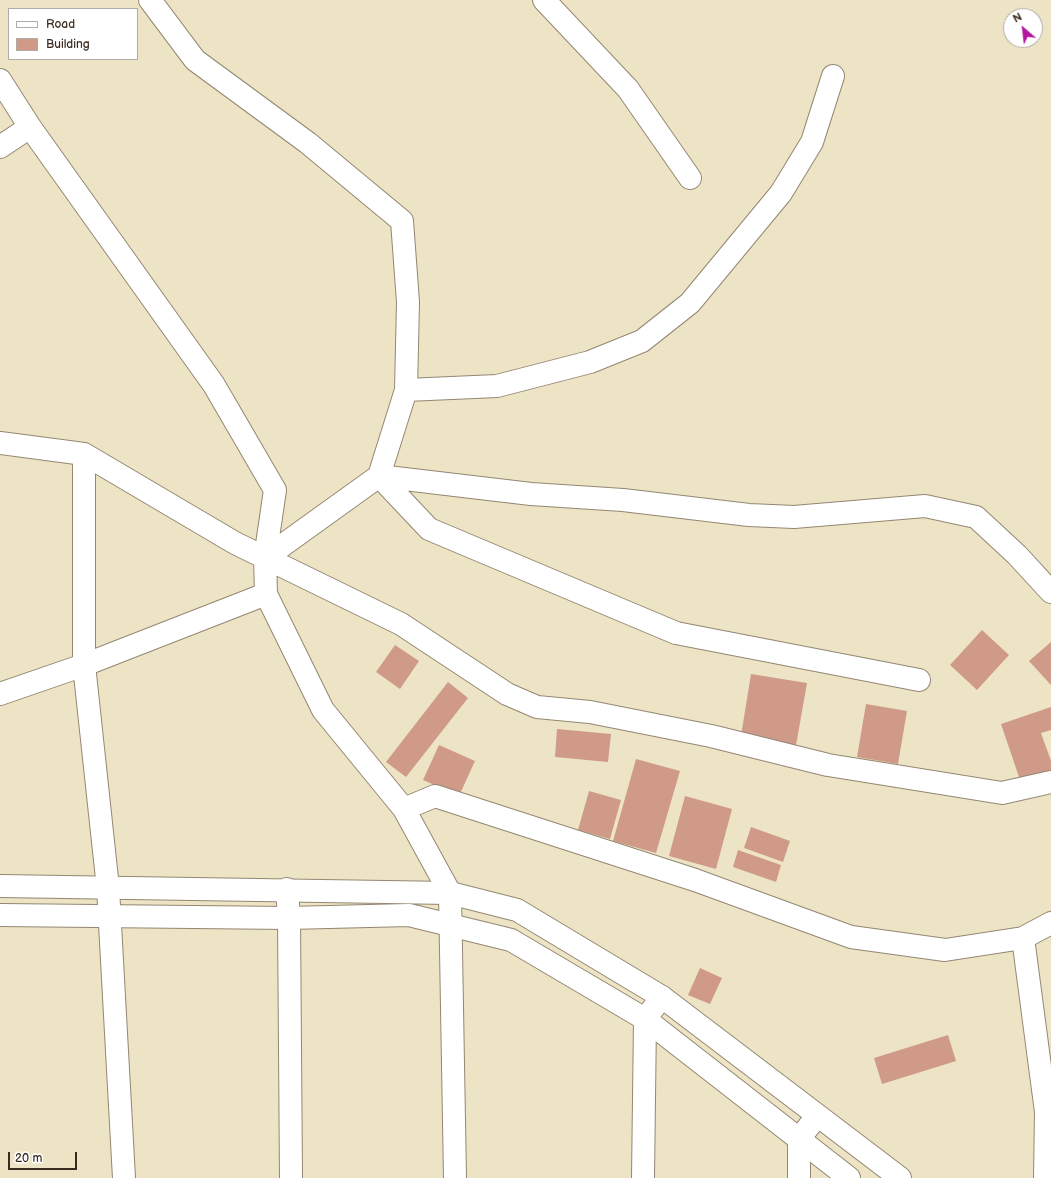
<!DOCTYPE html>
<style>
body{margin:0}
#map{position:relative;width:1051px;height:1178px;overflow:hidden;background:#ece4c5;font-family:"Balsamiq Sans",sans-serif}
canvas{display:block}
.legend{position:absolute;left:8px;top:8px;width:130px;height:52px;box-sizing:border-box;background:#fff;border:1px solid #b1aaa5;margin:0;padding:5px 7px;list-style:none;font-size:12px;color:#3b2a1e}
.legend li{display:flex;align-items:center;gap:8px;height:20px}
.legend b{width:20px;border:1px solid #b1aaa5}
.north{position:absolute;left:1003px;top:8px;width:40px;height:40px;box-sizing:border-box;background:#fff;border:1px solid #b1aaa5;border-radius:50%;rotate:332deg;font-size:11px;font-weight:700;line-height:16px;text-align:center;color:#3b2a1e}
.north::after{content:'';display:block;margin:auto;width:14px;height:18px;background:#b5179e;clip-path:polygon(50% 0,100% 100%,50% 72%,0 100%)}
.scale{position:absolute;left:8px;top:1152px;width:69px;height:18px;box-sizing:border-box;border:2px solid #3b2a1e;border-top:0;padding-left:5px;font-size:12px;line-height:14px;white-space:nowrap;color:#3b2a1e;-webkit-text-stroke:3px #fff;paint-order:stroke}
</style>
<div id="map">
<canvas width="1051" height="1178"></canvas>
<ul class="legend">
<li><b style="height:5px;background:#fff"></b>Road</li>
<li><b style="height:11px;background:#d09a89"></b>Building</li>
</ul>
<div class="north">N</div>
<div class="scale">20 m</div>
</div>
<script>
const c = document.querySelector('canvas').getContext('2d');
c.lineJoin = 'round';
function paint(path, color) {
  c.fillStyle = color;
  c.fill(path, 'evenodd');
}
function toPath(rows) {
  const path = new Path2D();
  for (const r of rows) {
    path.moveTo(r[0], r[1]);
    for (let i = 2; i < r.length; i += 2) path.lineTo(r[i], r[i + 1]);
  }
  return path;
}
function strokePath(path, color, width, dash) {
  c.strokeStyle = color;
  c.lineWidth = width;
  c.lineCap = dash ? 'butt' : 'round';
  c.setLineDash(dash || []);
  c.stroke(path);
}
const building = toPath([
 [982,630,1009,655,977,690,950,665],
 [1051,642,1051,685,1029,661],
 [395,645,419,661,400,689,376,672],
 [751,674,807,683,795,751,740,742],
 [448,682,468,698,406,777,386,762],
 [866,704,907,711,898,764,857,757],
 [1051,707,1051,730,1041,733,1051,761,1051,770,1020,780,1001,724],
 [557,729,611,734,608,762,555,757],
 [439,745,475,761,459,796,423,780],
 [636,759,680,771,656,853,613,841],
 [589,791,621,800,610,839,578,830],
 [685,796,732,809,716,869,669,856],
 [751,827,790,841,783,862,744,848],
 [738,850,781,865,776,882,733,867],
 [700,968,722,978,710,1004,688,995],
 [948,1035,956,1061,882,1084,874,1058]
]);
const minor = toPath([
 [150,0,195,60,308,143,402,221,408,302,406,390,379,476,265,558],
 [544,0,628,89,690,178],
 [0,80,30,127,214,385,275,490,265,558,266,594,323,710,404,809,450,893,455,1178],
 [0,147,30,127],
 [406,390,497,386,590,362,642,341,690,303,781,193,812,142,833,76],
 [0,443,84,454,235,543,401,624,507,694,537,707,590,712,711,736,828,765,1002,793,1051,782],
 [84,454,84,665,108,888,124,1178],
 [379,476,531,494,623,500,749,515,794,517,925,506,976,517,1017,555,1051,592],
 [379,476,429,529,676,633,919,680],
 [0,694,84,665,266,594],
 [404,809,435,796,695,880,851,937,945,950,1023,938,1051,923],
 [287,889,289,918,291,1178],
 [1023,938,1046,1112,1045,1178],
 [643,1178,645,1019,662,997],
 [799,1178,799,1139,817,1116]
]);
const major = toPath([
 [0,886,450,893,517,910,662,997,900,1178],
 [0,915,289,918,409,915,511,940,645,1019,849,1178]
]);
paint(building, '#d09a89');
strokePath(minor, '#948772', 24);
strokePath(major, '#948772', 24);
strokePath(minor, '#fff', 22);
strokePath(major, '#fff', 22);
</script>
